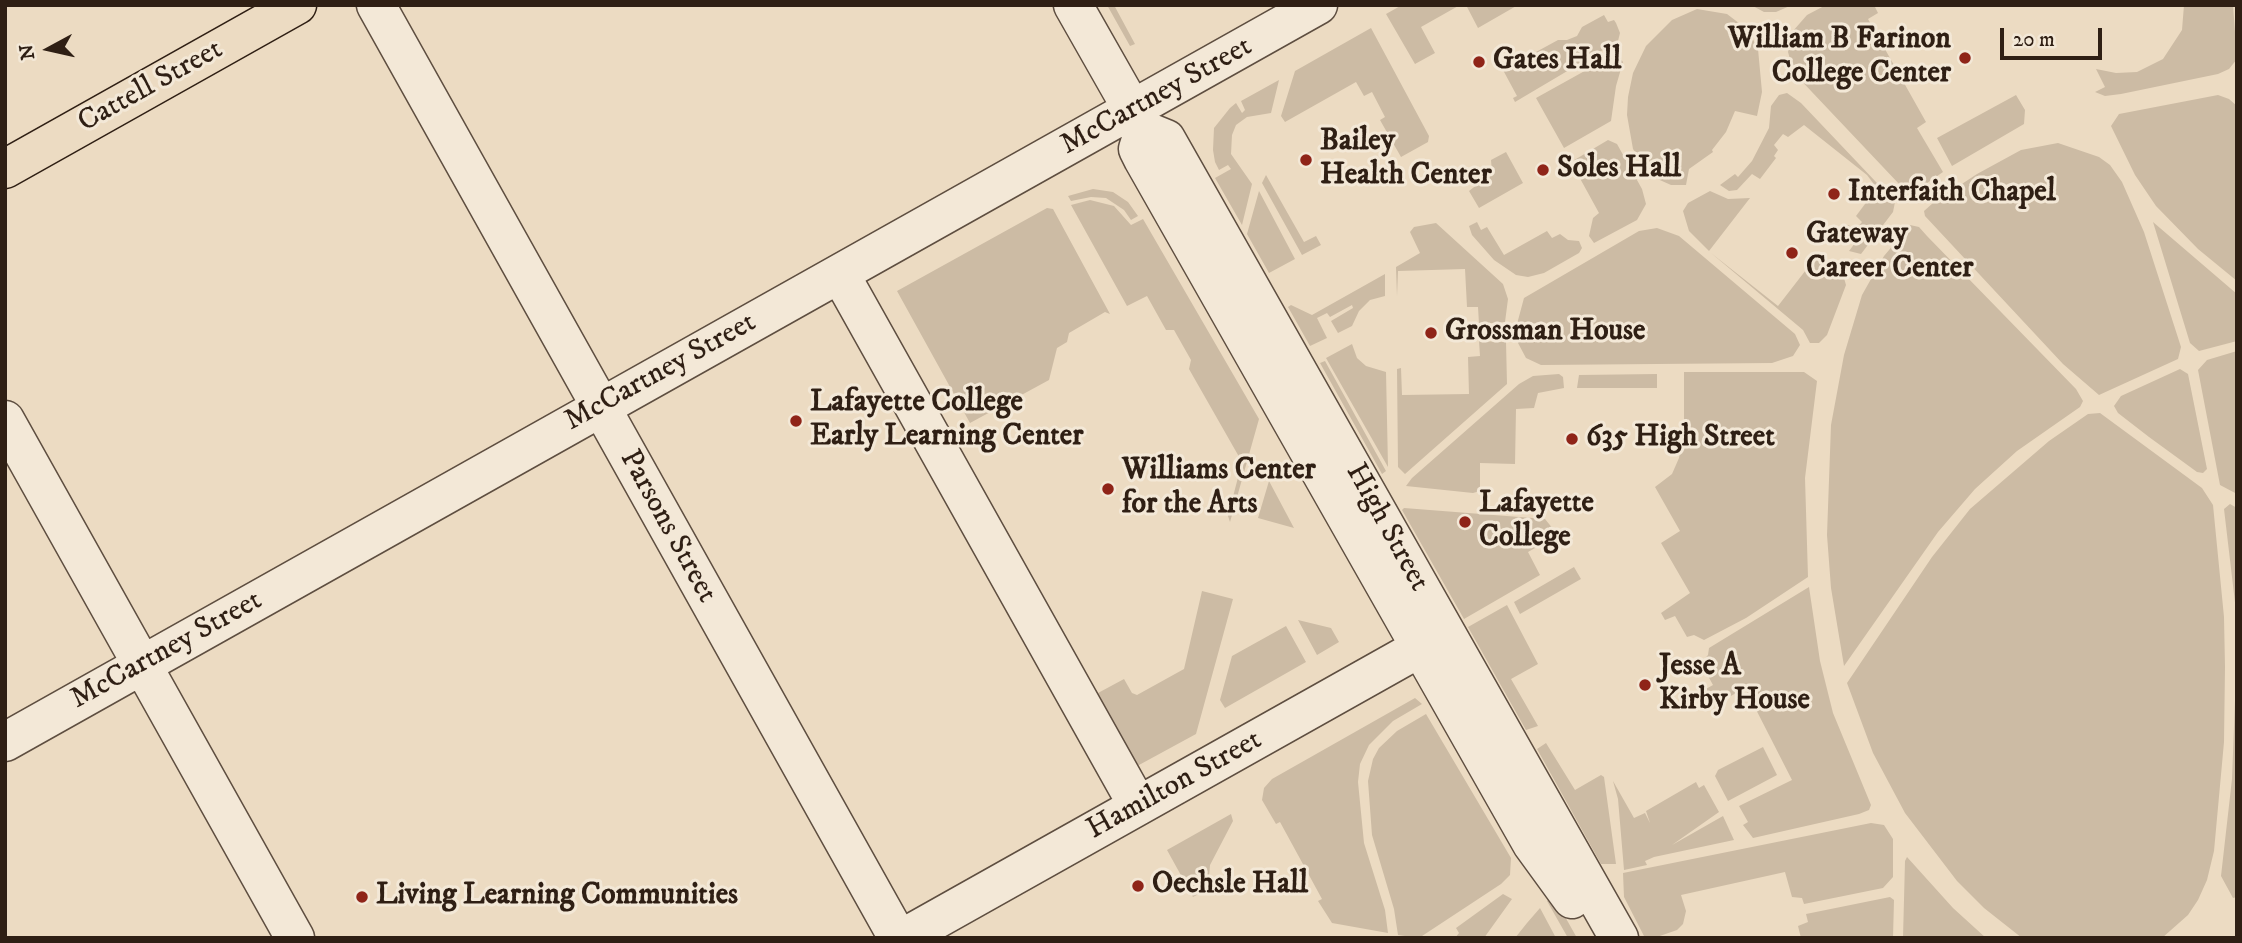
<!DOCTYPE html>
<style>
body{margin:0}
#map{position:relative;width:2242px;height:943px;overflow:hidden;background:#ecdbc2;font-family:"IM FELL DW Pica",serif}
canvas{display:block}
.frame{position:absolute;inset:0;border:7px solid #2f1f14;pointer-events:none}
.north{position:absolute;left:14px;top:14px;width:70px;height:70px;-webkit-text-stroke:5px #f3e8d7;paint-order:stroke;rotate:262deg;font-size:19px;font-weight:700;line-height:28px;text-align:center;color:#2f1f14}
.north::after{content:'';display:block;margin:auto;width:24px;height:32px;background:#2f1f14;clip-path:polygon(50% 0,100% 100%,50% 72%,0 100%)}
.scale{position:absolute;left:2000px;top:28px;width:102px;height:32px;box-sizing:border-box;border:4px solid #2f1f14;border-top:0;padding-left:9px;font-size:21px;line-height:24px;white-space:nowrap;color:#2f1f14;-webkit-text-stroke:5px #f3e8d7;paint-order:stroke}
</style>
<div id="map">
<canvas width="2242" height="943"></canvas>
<div class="frame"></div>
<div class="north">N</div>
<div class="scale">20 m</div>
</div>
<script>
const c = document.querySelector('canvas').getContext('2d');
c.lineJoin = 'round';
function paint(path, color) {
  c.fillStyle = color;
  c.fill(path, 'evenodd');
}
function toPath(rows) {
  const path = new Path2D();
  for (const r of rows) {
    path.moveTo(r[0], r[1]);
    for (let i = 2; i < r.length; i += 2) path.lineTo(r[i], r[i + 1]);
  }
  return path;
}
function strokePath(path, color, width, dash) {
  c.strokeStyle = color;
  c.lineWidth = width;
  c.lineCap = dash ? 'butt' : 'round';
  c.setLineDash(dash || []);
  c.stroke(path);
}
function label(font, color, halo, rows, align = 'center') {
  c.font = font + ' "IM FELL DW Pica",serif';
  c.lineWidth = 6;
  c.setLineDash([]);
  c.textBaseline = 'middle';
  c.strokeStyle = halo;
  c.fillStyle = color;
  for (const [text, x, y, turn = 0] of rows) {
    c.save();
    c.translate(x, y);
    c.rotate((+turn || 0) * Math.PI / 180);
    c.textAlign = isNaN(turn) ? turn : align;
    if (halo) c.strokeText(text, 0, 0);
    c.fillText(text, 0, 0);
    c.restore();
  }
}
const green = toPath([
 [1107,5,1114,5,1135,44,1130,46],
 [1402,5,1460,5,1421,27,1435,53,1415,64,1386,14],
 [1466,5,1518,5,1478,28],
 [1751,5,1792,5,1776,12,1764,12],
 [1826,5,1874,5,1878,13,1868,19,1926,122,1917,128,1943,172,1917,190,1907,190,1900,185,1794,73,1788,52,1793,31,1807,15],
 [2184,5,2233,5,2237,59,2229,69,2218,74,2121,94,2105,96,2095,92,2105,87,2096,69,2116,73,2137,72,2163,59,2182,30],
 [1697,9,1727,14,1748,30,1758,49,1762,92,1757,116,1735,111,1726,132,1712,150,1713,152,1689,169,1686,185,1671,185,1653,177,1633,149,1627,115,1628,97,1633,73,1646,46,1672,20],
 [1604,15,1608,22,1614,20,1616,23,1620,33,1618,41,1515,102,1513,98,1517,96,1503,70,1558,40,1567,40,1577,36,1582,27],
 [1371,28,1429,136,1428,142,1401,157,1380,120,1385,117,1372,92,1364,96,1356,82,1285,122,1281,116,1295,71],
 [1617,53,1623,62,1616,86,1611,121,1564,148,1536,98],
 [1279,80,1271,113,1247,117,1236,125,1232,135,1231,154,1252,184,1242,225,1215,178,1231,169,1228,165,1219,170,1215,162,1213,150,1214,128,1230,108,1236,103,1242,113,1245,110,1241,101],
 [1787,93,1801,103,1895,202,1893,212,1861,254,1849,251,1858,239,1846,228,1848,225,1856,229,1862,222,1856,216,1868,200,1861,193,1873,183,1867,175,1804,125,1788,137,1783,134,1774,145,1778,150,1774,156,1776,158,1760,179,1752,174,1737,190,1729,191,1720,185,1735,174,1738,177,1752,161,1769,128,1771,106,1779,95],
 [2016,95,2025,110,2024,124,1952,166,1937,138],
 [2218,95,2229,99,2237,106,2237,281,2198,249,2156,206,2135,175,2111,126,2119,114],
 [1608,140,1617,144,1642,189,1646,204,1637,220,1594,243,1589,236,1593,218,1599,213,1571,162],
 [2058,143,2099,157,2110,165,2122,182,2144,232,2181,347,2178,359,2099,395,2063,364,1925,216,1924,211,1933,203,1977,174,2021,150],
 [1506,152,1523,183,1479,208,1469,191,1492,173,1491,160],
 [1266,175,1304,242,1316,236,1321,245,1302,255,1262,183],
 [1093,189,1113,192,1128,202,1138,216,1131,220,1124,210,1106,198,1091,197,1071,201,1068,196],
 [1259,191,1295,259,1269,273,1247,234],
 [1710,191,1728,199,1750,198,1709,251,1689,231,1683,211,1688,203],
 [1090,200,1114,206,1131,225,1143,219,1259,419,1230,522,1228,516,1242,462,1189,369,1191,360,1174,330,1166,330,1147,296,1127,306,1071,205],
 [1047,208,1053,209,1110,314,1105,312,1069,333,1067,342,1057,348,1049,380,970,423,897,291],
 [1477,222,1481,230,1487,227,1504,255,1547,231,1552,238,1560,234,1568,240,1579,241,1582,248,1579,253,1544,273,1528,277,1516,275,1494,260,1472,235,1469,226],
 [2153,222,2237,294,2237,341,2199,351,2190,343],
 [1436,223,1503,284,1508,299,1505,322,1479,324,1478,307,1467,307,1465,269,1398,271,1397,296,1396,267,1420,253,1410,232,1414,227],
 [1910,225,1919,227,1927,236,2076,389,2083,401,2080,407,2017,451,1975,489,1938,532,1844,666,1831,588,1827,535,1831,425,1844,355,1862,295,1884,256],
 [1657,228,1679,236,1795,334,1800,345,1793,356,1772,363,1541,365,1526,358,1518,343,1517,324,1524,298,1639,231],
 [1711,253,1778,306,1816,257,1827,264,1844,278,1846,285,1827,335,1819,343,1810,343,1803,330],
 [1385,274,1385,296,1370,300,1359,311,1352,326,1338,333,1331,321,1353,308,1352,305,1330,317,1327,313,1317,318,1327,338,1310,346,1288,307,1291,305,1312,315],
 [1479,341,1506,342,1507,384,1405,474,1398,467,1397,369,1401,368,1402,395,1469,394,1468,357,1480,356],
 [1352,344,1357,358,1366,366,1386,372,1388,467,1326,358],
 [2237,351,2237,494,2220,485,2198,370,2207,360],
 [1325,361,1386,471,1382,474,1320,363],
 [2180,369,2188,374,2207,469,2203,473,2197,472,2149,437,2118,413,2114,406,2121,396],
 [1684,372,1804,372,1817,381,1805,478,1808,577,1746,618,1704,640,1694,635,1687,637,1675,616,1665,620,1661,613,1690,593,1661,543,1680,531,1655,487,1672,474,1679,458,1684,428],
 [1559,374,1563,377,1564,388,1538,393,1534,408,1516,409,1515,464,1480,463,1480,491,1473,493,1406,486,1412,478,1519,384,1533,376],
 [1657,374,1657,388,1577,388,1579,375],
 [2100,413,2202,488,2213,505,2224,617,2225,667,2224,742,2214,851,2207,880,2198,900,2188,915,2162,938,2022,938,1984,908,1957,881,1905,813,1873,753,1847,683,1932,557,1970,509,2049,441,2088,414],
 [1269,481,1294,528,1258,518],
 [2230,504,2237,508,2236,611,2224,509],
 [1404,508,1545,519,1558,535,1528,552,1540,575,1464,619,1402,510],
 [1574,567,1581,579,1520,614,1514,602],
 [1809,587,1820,661,1833,713,1871,805,1869,810,1859,814,1753,838,1743,825,1748,822,1739,806,1792,780,1745,688,1713,706,1704,690,1713,685,1701,663,1708,655,1709,648],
 [1202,591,1233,599,1196,734,1139,765,1131,765,1082,669,1098,693,1124,679,1132,693,1137,695,1184,669],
 [1507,605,1538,664,1511,679,1538,726,1526,730,1468,627],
 [1298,620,1331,628,1339,642,1317,655],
 [1286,626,1306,662,1225,708,1220,700,1232,656],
 [2237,648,2237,897,2233,898,2221,876,2232,779],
 [1415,698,1422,704,1393,721,1369,745,1360,764,1358,782,1364,843,1385,910,1388,933,1332,923,1318,901,1322,899,1280,822,1276,824,1262,800,1264,788,1272,779],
 [1426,714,1511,858,1510,875,1501,884,1419,938,1398,935,1394,909,1372,835,1368,781,1373,759,1379,748,1397,731],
 [1546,743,1575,790,1601,775,1604,777,1616,864,1601,864,1537,749],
 [1763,747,1777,775,1728,801,1715,776,1718,770],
 [1613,781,1634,818,1645,813,1650,823,1646,811,1696,782,1699,788,1704,785,1719,812,1672,845,1723,816,1734,840,1654,857,1645,861,1647,865,1624,870,1618,799],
 [1231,814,1233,821,1210,865,1208,889,1193,897,1167,850],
 [1871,823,1884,825,1893,839,1893,877,1883,888,1804,904,1802,898,1792,897,1785,872,1681,895,1686,911,1683,924,1677,930,1654,938,1645,938,1624,897,1623,873],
 [1907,857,1953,908,1986,938,1903,938,1905,861],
 [1503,894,1512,899,1484,938,1455,938,1459,933,1456,928],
 [1552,896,1554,897,1577,938,1568,938,1547,901],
 [1890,897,1894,900,1893,938,1801,938,1798,926,1808,922,1806,914],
 [1540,908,1556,938,1515,938,1527,923]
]);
const minor = toPath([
 [376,5,898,938],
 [1073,5,1144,130,1166,139,1619,938],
 [1144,130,1138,149,1143,159,1532,844,1572,899],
 [840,274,1138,806],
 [5,420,295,938],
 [5,742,1318,5],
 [903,938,1441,636]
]);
const major = toPath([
 [5,169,297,5]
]);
const markers = [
 [1965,58,7,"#8f2418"],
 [1479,62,7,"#8f2418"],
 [1306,160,7,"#8f2418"],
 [1543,170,7,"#8f2418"],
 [1834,194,7,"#8f2418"],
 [1792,253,7,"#8f2418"],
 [1431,333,7,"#8f2418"],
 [796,421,7,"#8f2418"],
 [1572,439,7,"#8f2418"],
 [1108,489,7,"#8f2418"],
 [1465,522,7,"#8f2418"],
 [1645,685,7,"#8f2418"],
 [1138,886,7,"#8f2418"],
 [362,897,7,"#8f2418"]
];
const poiNames = [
 ["William B Farinon",1951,41,"right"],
 ["College Center",1951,75,"right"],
 ["Gates Hall",1493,62],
 ["Bailey",1320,143],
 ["Health Center",1320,177],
 ["Soles Hall",1557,170],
 ["Interfaith Chapel",1848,194],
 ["Gateway",1806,236],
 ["Career Center",1806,270],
 ["Grossman House",1445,333],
 ["Lafayette College",810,404],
 ["Early Learning Center",810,438],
 ["635 High Street",1586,439],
 ["Williams Center",1122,472],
 ["for the Arts",1122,506],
 ["Lafayette",1479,505],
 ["College",1479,539],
 ["Jesse A",1659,668],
 ["Kirby House",1659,702],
 ["Oechsle Hall",1152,886],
 ["Living Learning Communities",376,897]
];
const streetNames = [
 ["Cattell Street",151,87,-29],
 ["McCartney Street",1157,97,-29],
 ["McCartney Street",661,373,-29],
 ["Parsons Street",667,527,61],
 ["High Street",1386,528,61],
 ["McCartney Street",167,651,-29],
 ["Hamilton Street",1175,786,-29]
];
paint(green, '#ccbba4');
strokePath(minor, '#5e4e40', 41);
strokePath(major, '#2f1f14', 41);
strokePath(minor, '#f3e8d7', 38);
strokePath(major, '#ecdbc2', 38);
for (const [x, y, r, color] of markers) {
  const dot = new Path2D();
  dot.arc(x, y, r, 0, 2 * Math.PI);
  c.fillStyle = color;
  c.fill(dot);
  strokePath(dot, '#f3e8d7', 2.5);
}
label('bold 30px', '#2f1f14', '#f3e8d7', poiNames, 'left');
label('30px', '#2f1f14', '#f3e8d7', streetNames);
</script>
